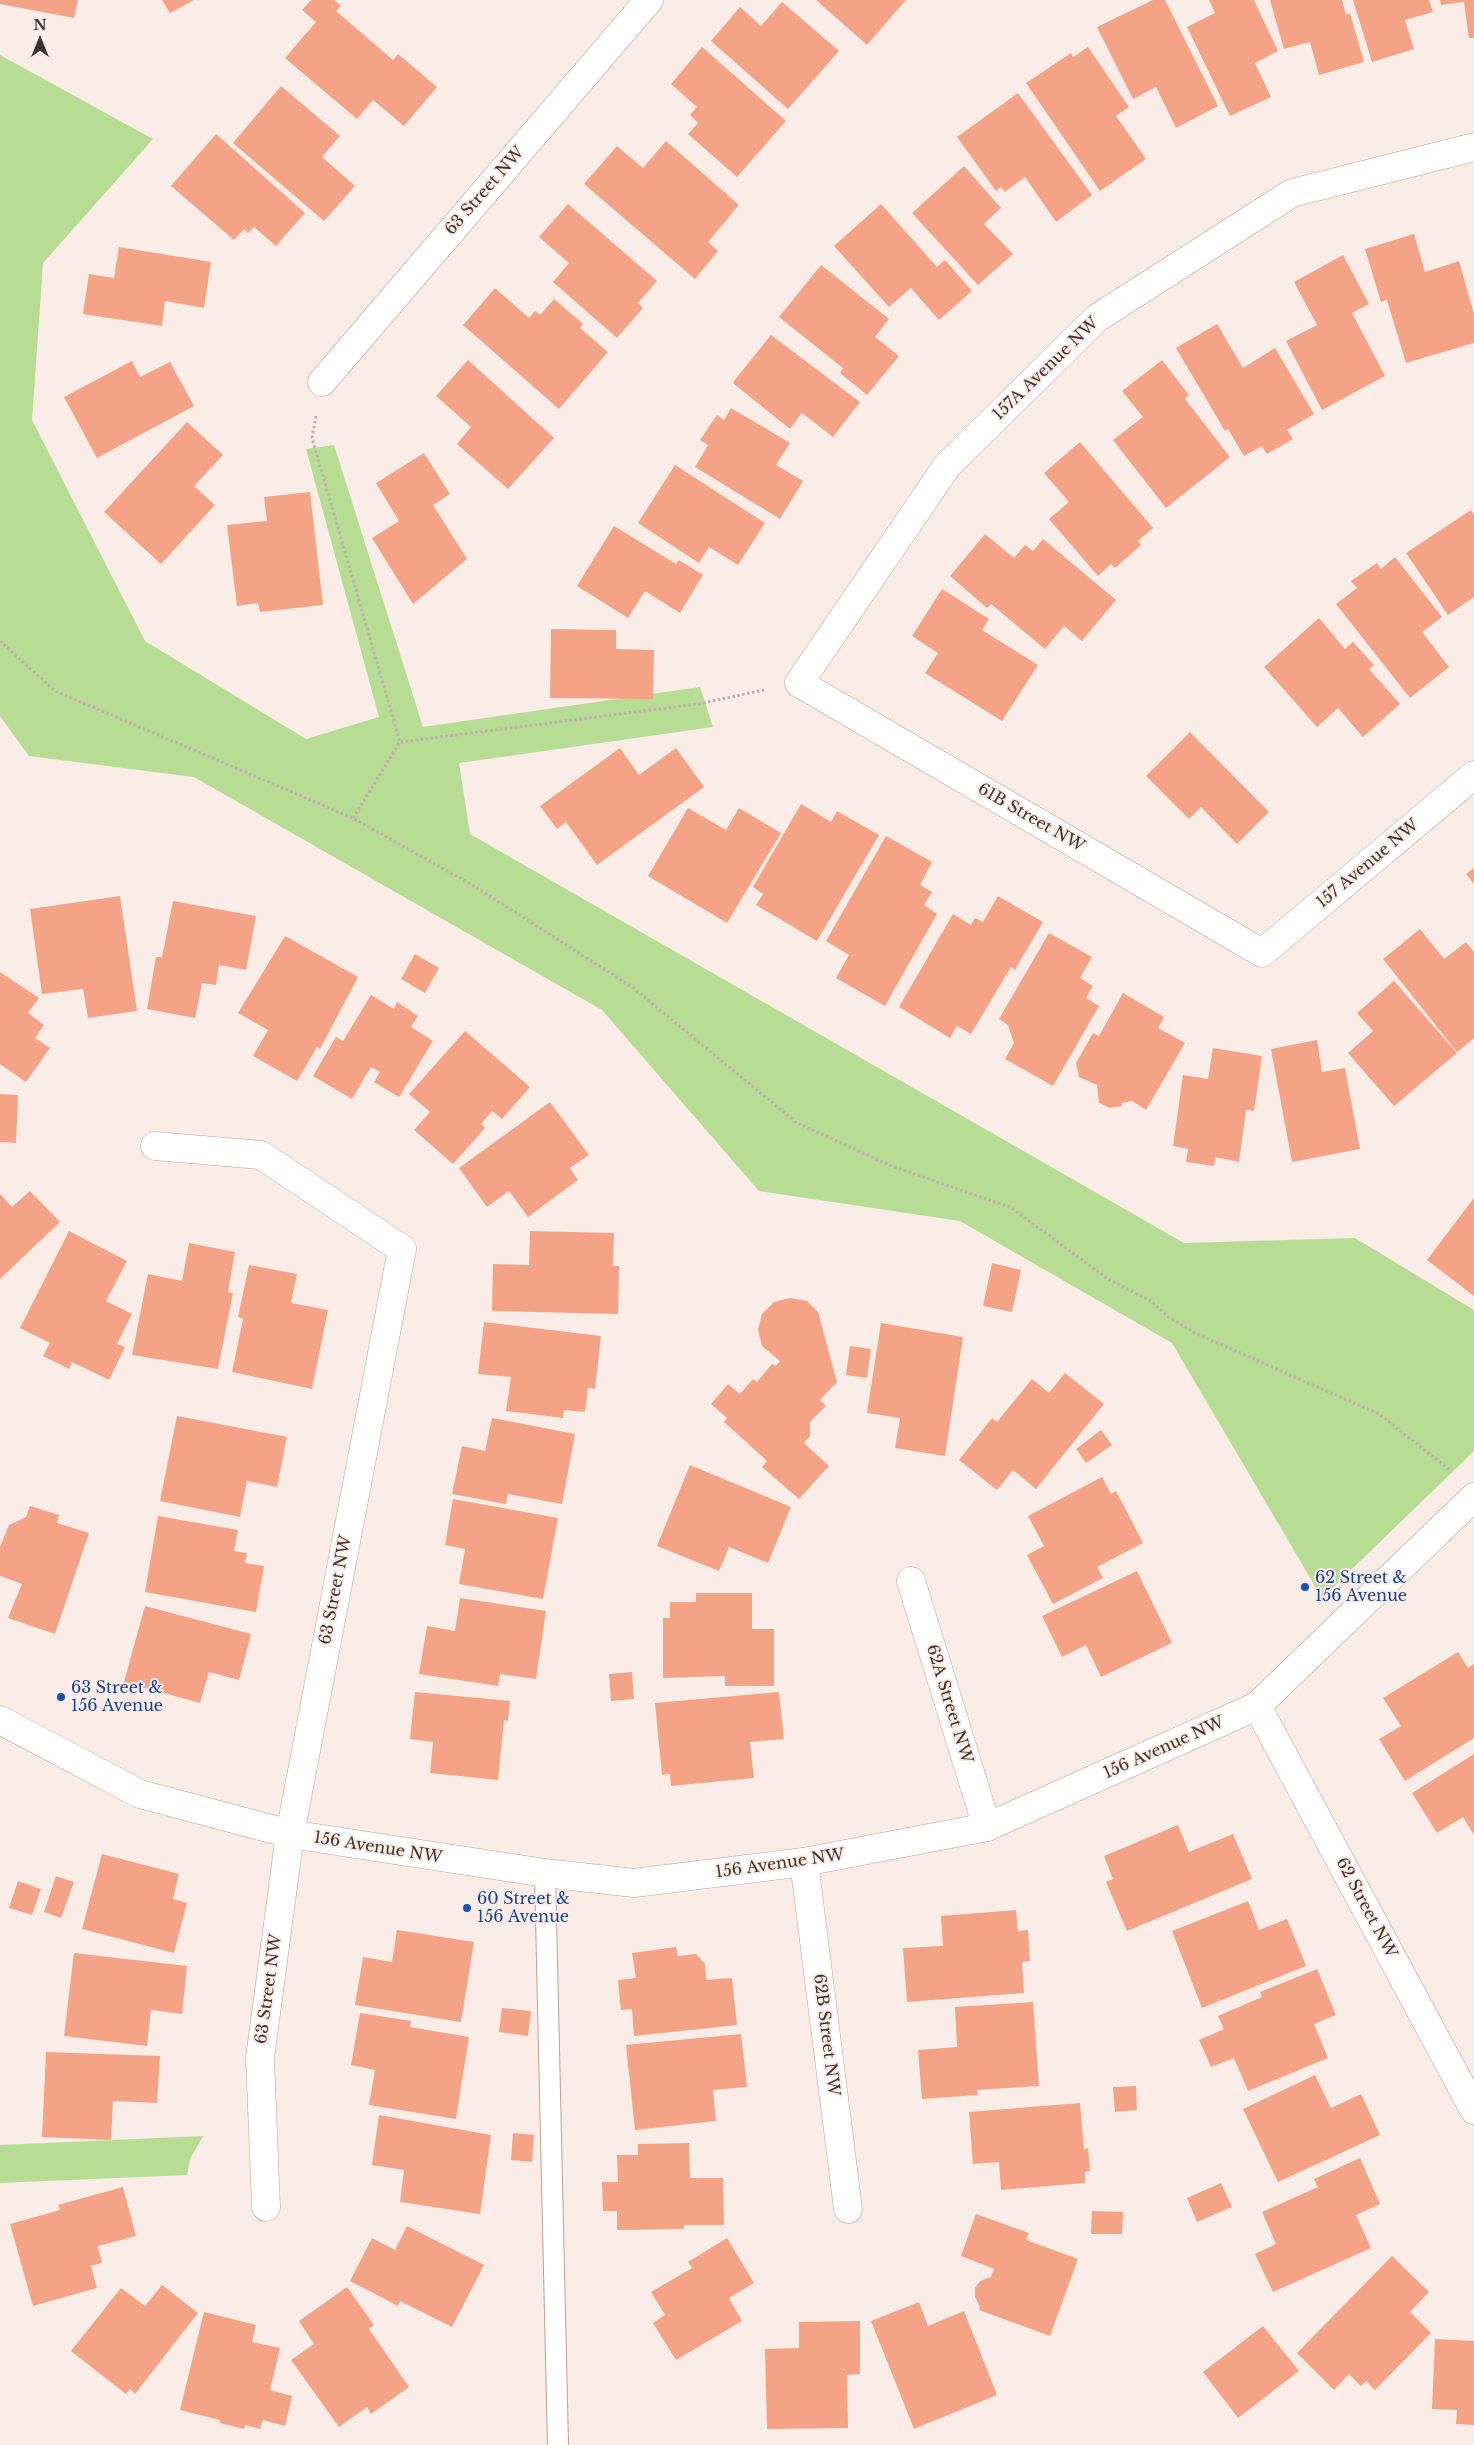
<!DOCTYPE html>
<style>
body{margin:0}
#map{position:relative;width:1474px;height:2445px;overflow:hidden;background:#faece7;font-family:"Libre Baskerville",serif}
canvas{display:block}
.north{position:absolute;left:15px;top:15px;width:50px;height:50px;-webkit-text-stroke:4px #faece7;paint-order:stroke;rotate:0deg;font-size:14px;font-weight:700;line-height:20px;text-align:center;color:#40322e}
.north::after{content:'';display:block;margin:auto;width:18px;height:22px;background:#40322e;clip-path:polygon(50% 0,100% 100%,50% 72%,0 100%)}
</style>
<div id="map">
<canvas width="1474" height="2445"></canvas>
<div class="north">N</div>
</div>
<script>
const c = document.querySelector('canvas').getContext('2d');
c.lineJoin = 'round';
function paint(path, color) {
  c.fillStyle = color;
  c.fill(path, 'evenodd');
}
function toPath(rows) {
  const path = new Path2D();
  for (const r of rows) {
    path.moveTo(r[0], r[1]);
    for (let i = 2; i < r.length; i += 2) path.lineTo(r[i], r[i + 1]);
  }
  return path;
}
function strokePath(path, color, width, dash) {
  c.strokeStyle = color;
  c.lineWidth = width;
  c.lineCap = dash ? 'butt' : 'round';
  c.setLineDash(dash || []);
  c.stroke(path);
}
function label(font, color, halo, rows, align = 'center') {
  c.font = font + ' "Libre Baskerville",serif';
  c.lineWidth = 4;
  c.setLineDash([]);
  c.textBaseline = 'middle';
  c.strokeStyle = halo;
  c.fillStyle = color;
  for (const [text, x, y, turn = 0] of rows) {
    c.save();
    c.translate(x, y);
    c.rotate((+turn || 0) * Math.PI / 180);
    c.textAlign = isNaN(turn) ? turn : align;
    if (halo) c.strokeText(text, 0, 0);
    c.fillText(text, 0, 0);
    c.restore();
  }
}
const green = toPath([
 [0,55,153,139,43,263,32,420,145,641,306,739,379,717,306,449,334,445,423,727,700,687,713,727,459,763,470,834,1184,1243,1355,1238,1474,1310,1474,1451,1322,1598,1172,1343,960,1221,759,1191,602,1010,194,777,29,756,0,716],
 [203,2136,190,2159,187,2175,0,2183,0,2145]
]);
const building = toPath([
 [0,0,78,0,74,18,0,4],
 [162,0,194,0,170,13],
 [311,0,334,0,341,6,336,11,393,60,398,54,437,87,404,126,373,100,357,119,285,58,316,22,302,10],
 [816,0,906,0,867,45],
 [1153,0,1165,0,1218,106,1176,128,1156,87,1133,99,1097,27],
 [1209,0,1254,0,1278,51,1255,63,1271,97,1230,116,1187,27,1215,13],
 [1270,0,1342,0,1346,15,1350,13,1364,62,1319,75,1310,42,1284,49],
 [1353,0,1429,0,1433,12,1405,20,1414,49,1372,62],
 [1440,0,1474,0,1474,38,1469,38,1464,2,1441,5],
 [782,2,839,51,788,109,711,41,740,7,761,26],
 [702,47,786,121,737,177,688,134,698,123,690,115,697,107,671,84],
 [1088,47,1129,107,1116,116,1146,159,1100,191,1026,83,1071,53,1073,57],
 [281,86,340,136,322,157,355,186,324,221,233,143],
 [1018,93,1092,195,1056,222,1025,177,1005,192,1001,187,996,191,957,137],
 [216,134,305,213,276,246,254,227,248,233,244,229,234,240,171,186],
 [666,141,739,205,708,242,718,251,695,279,584,184,617,146,643,168],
 [964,166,1001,208,984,224,1013,254,978,285,912,213],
 [568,204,657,281,638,303,643,308,617,338,553,282,569,263,539,237],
 [881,204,937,267,945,260,972,291,939,320,911,288,889,307,834,246],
 [1414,234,1425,272,1459,261,1474,314,1474,343,1406,363,1387,300,1381,302,1365,249],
 [119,247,211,262,204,308,165,301,162,326,83,314,89,274,114,278],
 [1343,255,1369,304,1352,313,1385,376,1322,410,1286,341,1317,325,1294,282],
 [821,265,889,319,875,337,899,356,867,395,840,373,843,368,779,317],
 [495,288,529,318,535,311,540,315,554,299,583,324,580,328,608,352,559,409,463,325],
 [1217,324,1243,368,1275,348,1314,414,1287,430,1293,439,1267,454,1262,446,1244,456,1228,429,1225,431,1176,348],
 [771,335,860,402,833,437,802,413,790,429,734,384,734,381],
 [468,360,554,438,508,489,457,444,471,427,436,396],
 [1162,360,1189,395,1185,399,1230,457,1166,508,1113,440,1143,417,1122,391],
 [132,361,140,377,170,362,194,406,97,458,64,397],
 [731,408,790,443,776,465,803,481,780,519,695,467,708,445,700,440,717,415,724,420],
 [187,422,223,455,194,486,215,505,161,564,104,512],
 [1080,442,1153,528,1138,541,1141,545,1115,568,1111,564,1098,576,1049,519,1069,502,1044,473],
 [424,453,450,494,433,505,467,559,413,604,372,538,399,521,376,483],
 [675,465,765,523,738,565,709,547,699,563,638,523],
 [310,492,323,605,260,612,258,603,237,606,227,525,267,521,264,497],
 [1471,510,1474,515,1474,597,1448,615,1406,553],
 [614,526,676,564,679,560,703,575,680,613,645,591,628,618,577,586],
 [985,534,1014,558,1025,545,1033,551,1043,539,1116,600,1082,641,1064,626,1045,649,991,604,987,608,950,576],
 [1395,557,1442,617,1422,632,1449,667,1410,698,1336,604,1357,588,1351,581,1377,563,1381,569],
 [942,589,989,619,982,630,1038,665,1002,721,925,673,938,653,912,636],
 [1319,618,1345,649,1353,642,1374,665,1369,669,1400,704,1363,737,1338,708,1317,727,1264,667],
 [551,629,616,630,616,649,654,650,653,699,550,698],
 [1190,732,1269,812,1237,844,1201,807,1189,819,1146,776],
 [620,748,639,775,676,748,704,787,597,865,566,822,557,829,540,806],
 [801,804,831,822,837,811,879,835,817,941,756,905,763,894,753,887],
 [688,808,726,830,739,808,781,833,727,923,648,876],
 [886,836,932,862,920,885,932,892,924,905,937,914,885,1006,836,978,849,955,826,941],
 [1474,868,1474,884,1466,874],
 [120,896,137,1011,88,1018,83,989,42,994,30,909],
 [998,896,1043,922,1015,970,1011,967,971,1034,957,1026,950,1038,899,1007,953,914,971,925,975,918,983,922],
 [173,901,256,916,246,970,219,965,216,985,202,983,195,1018,147,1009,156,957,162,957],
 [1420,929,1444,959,1466,942,1474,952,1474,1038,1457,1052,1383,959],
 [1049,933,1092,957,1080,978,1093,986,1086,998,1099,1006,1053,1086,1005,1059,1014,1043,1008,1025,999,1019],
 [285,936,358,977,320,1049,317,1047,297,1081,253,1056,268,1030,238,1013],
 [415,954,439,968,425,993,401,979],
 [0,972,39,998,28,1013,44,1025,35,1038,50,1048,26,1082,0,1064],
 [1394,981,1457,1053,1394,1106,1348,1053,1373,1031,1357,1013],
 [1123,993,1164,1017,1158,1028,1185,1043,1146,1110,1132,1101,1122,1103,1122,1106,1110,1108,1099,1103,1097,1085,1079,1077,1076,1063,1093,1033,1099,1036],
 [371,995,394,1009,397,1002,418,1016,411,1027,433,1041,399,1097,374,1082,380,1072,371,1067,352,1099,313,1076,336,1037,343,1041],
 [465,1031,530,1087,502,1119,492,1111,481,1124,485,1128,453,1164,414,1130,430,1112,409,1094],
 [1317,1040,1322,1072,1345,1068,1360,1149,1292,1162,1271,1049],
 [1213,1048,1262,1056,1254,1111,1246,1110,1239,1162,1215,1157,1214,1166,1186,1162,1188,1149,1173,1146,1183,1075,1208,1079],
 [0,1094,18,1095,16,1143,0,1142],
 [550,1102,589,1155,570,1168,578,1180,528,1217,509,1191,487,1207,459,1168],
 [30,1191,60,1222,0,1279,0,1194,12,1207],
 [1474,1198,1474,1296,1427,1260],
 [69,1231,127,1261,106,1301,132,1314,117,1344,125,1347,109,1380,72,1362,69,1369,43,1356,50,1343,20,1328],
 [530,1231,614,1233,613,1266,619,1266,618,1314,492,1311,493,1264,529,1265],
 [189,1243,235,1252,228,1292,233,1293,218,1369,132,1355,148,1274,182,1281],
 [992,1263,1021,1270,1012,1312,983,1306],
 [249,1265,297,1274,291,1303,328,1310,312,1389,232,1372,243,1319,238,1317],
 [790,1298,807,1301,818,1312,837,1382,820,1400,826,1406,810,1422,810,1436,804,1443,829,1466,799,1499,762,1467,767,1461,724,1422,727,1418,711,1404,728,1384,740,1394,753,1379,757,1382,772,1364,776,1366,780,1361,762,1346,758,1330,762,1314,774,1302],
 [484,1322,601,1336,595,1389,588,1388,585,1412,564,1410,563,1418,506,1411,511,1377,478,1374],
 [881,1323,963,1337,945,1456,895,1448,900,1418,867,1413],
 [850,1346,871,1349,867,1378,846,1375],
 [1065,1373,1104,1404,1036,1489,1013,1470,997,1490,959,1460,992,1418,997,1422,1032,1379,1049,1393],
 [177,1416,287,1437,277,1487,247,1481,240,1517,160,1501],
 [492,1418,575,1434,562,1504,508,1494,506,1504,452,1494,462,1446,485,1451],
 [1101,1430,1112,1445,1086,1463,1076,1449],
 [690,1465,791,1507,768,1563,729,1547,719,1571,657,1546],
 [1102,1477,1111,1494,1116,1491,1143,1543,1097,1567,1103,1578,1053,1604,1027,1555,1044,1546,1028,1516],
 [453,1499,558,1518,543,1599,459,1584,465,1549,445,1545],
 [30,1506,59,1515,57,1523,89,1533,55,1634,8,1618,22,1584,0,1576,0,1547,9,1525,26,1517],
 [158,1516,238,1530,234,1551,247,1553,245,1563,264,1566,256,1612,145,1592],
 [1137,1571,1172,1643,1101,1677,1086,1645,1062,1657,1042,1616],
 [696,1593,752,1593,752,1629,774,1629,774,1686,725,1686,725,1676,663,1678,663,1618,670,1618,670,1602,696,1602],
 [460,1598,546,1611,536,1679,500,1674,498,1686,419,1674,427,1626,455,1631],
 [145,1606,251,1634,239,1680,209,1672,200,1703,124,1682],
 [1458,1652,1468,1668,1474,1664,1474,1738,1405,1781,1379,1739,1401,1726,1383,1698],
 [632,1672,634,1699,611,1701,609,1674],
 [415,1692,510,1701,508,1721,504,1720,498,1780,430,1773,433,1742,410,1739],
 [779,1692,784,1739,750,1742,754,1778,671,1786,670,1774,662,1775,655,1703],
 [1474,1754,1474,1835,1463,1817,1437,1833,1412,1793],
 [1178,1825,1189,1852,1233,1834,1252,1879,1127,1931,1106,1882,1113,1879,1104,1856],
 [102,1854,179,1874,173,1899,187,1903,174,1953,82,1929],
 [56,1876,74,1882,61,1918,44,1912],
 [18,1881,41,1889,32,1915,9,1908],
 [1248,1901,1259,1930,1287,1919,1306,1966,1202,2008,1172,1931],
 [1016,1910,1018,1931,1028,1930,1030,1961,1022,1962,1024,1993,907,2002,903,1948,943,1946,941,1916],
 [397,1930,474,1942,461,2022,355,2005,363,1957,392,1962],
 [676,1947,678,1956,696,1954,705,1964,706,1980,732,1978,737,2025,634,2036,632,2009,621,2010,618,1980,636,1978,632,1953],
 [74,1953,187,1966,182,2014,151,2010,147,2046,64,2036],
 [1317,1969,1336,2015,1314,2024,1328,2058,1248,2091,1234,2058,1211,2067,1199,2040,1224,2029,1218,2016,1262,1997,1260,1992],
 [1033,2002,1039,2086,977,2090,978,2095,922,2099,918,2050,957,2047,955,2007],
 [502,2008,531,2011,528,2036,499,2032],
 [360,2013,411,2021,410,2027,469,2037,456,2119,369,2105,375,2070,351,2065],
 [741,2034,747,2087,713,2090,716,2121,635,2130,626,2045],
 [46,2052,160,2056,157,2103,113,2101,111,2140,42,2137],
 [1315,2075,1331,2108,1361,2094,1380,2135,1278,2182,1243,2109],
 [1136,2086,1137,2110,1115,2112,1113,2087],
 [1080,2103,1084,2149,1088,2148,1090,2171,1085,2172,1085,2183,1001,2190,999,2162,973,2164,969,2112],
 [379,2115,491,2135,480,2214,400,2202,404,2170,372,2165],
 [513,2133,534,2135,532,2162,511,2160],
 [689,2143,690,2178,723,2178,724,2225,684,2225,684,2229,617,2230,617,2211,603,2211,602,2182,618,2182,617,2155,638,2155,638,2144],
 [1360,2158,1380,2204,1356,2215,1371,2248,1273,2292,1255,2254,1276,2244,1262,2212,1318,2187,1314,2179],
 [1221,2183,1232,2207,1197,2222,1187,2198],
 [123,2187,136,2236,98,2246,102,2263,91,2266,97,2288,33,2306,10,2224,60,2210,58,2205],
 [1092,2211,1123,2212,1122,2234,1091,2234],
 [976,2214,1029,2233,1026,2240,1078,2259,1050,2336,979,2310,980,2307,975,2297,975,2288,980,2281,991,2277,994,2269,961,2256],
 [407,2226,484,2265,452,2327,400,2301,398,2306,350,2281,372,2238,395,2250],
 [727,2238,754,2283,729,2298,742,2321,676,2360,653,2323,665,2315,651,2292,692,2268,688,2262],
 [1392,2256,1429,2292,1410,2312,1431,2333,1375,2390,1366,2381,1361,2386,1349,2374,1334,2390,1297,2353],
 [162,2285,198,2313,135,2394,130,2389,126,2394,71,2351,121,2288,145,2306],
 [347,2287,374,2325,369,2329,409,2387,371,2414,367,2407,339,2427,291,2360,314,2344,299,2321],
 [919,2302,928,2326,964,2311,997,2395,914,2429,871,2321],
 [204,2312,256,2325,252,2342,280,2348,270,2390,292,2396,285,2426,263,2420,260,2429,245,2425,244,2429,220,2423,220,2420,180,2410],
 [860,2321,860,2374,847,2375,848,2428,767,2429,765,2349,799,2348,799,2322],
 [1263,2326,1299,2371,1238,2418,1203,2372],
 [1435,2339,1474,2341,1474,2425,1456,2424,1457,2410,1432,2409]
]);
const path = toPath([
 [316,416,312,438,400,742],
 [0,641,55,691,353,818,474,886,632,987,797,1123,894,1167,1010,1207,1108,1279,1151,1301,1167,1316,1199,1335,1379,1414,1450,1470],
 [353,818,400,742,698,704,764,690]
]);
const service = toPath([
 [545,1873,558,2445]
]);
const minor = toPath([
 [1474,147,1292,193,1097,318,947,466,799,683,1262,953,1474,775],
 [322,382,649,0],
 [155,1146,261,1155,402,1249,290,1834,260,2058,266,2207],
 [911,1581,987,1827],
 [1257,1706,1474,2110],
 [804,1862,848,2209]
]);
const tertiary = toPath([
 [0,1720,140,1794,290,1834,545,1873,634,1883,804,1862,987,1827,1257,1706,1474,1497]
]);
const markers = [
 [1305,1587,5,"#1a4fb4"],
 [61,1697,5,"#1a4fb4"],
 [467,1908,5,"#1a4fb4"]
];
const streetNames = [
 ["63 Street NW",485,191,-49],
 ["157A Avenue NW",1046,369,-44],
 ["61B Street NW",1031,818,30],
 ["157 Avenue NW",1368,864,-40],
 ["63 Street NW",336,1590,-79],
 ["62A Street NW",949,1704,73],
 ["156 Avenue NW",1164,1748,-24],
 ["156 Avenue NW",378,1848,9],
 ["156 Avenue NW",780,1864,-8],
 ["62 Street NW",1366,1908,62],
 ["63 Street NW",269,1989,-82],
 ["62B Street NW",826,2035,83]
];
const transitNames = [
 ["62 Street &",1315,1578],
 ["156 Avenue",1315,1596],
 ["63 Street &",71,1688],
 ["156 Avenue",71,1706],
 ["60 Street &",477,1899],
 ["156 Avenue",477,1917]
];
paint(green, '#b7dc93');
paint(building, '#f5a386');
strokePath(service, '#c1a095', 22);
strokePath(minor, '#c1a095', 29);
strokePath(tertiary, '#c1a095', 29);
strokePath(path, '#beb0ab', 3, [2.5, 2.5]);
strokePath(service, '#fff', 20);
strokePath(minor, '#fff', 28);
strokePath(tertiary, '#fff', 28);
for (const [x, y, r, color] of markers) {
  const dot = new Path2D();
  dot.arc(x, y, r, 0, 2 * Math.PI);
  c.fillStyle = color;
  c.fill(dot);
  strokePath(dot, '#faece7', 2);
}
label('16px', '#40322e', '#faece7', streetNames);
label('16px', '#164399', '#faece7', transitNames, 'left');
</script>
